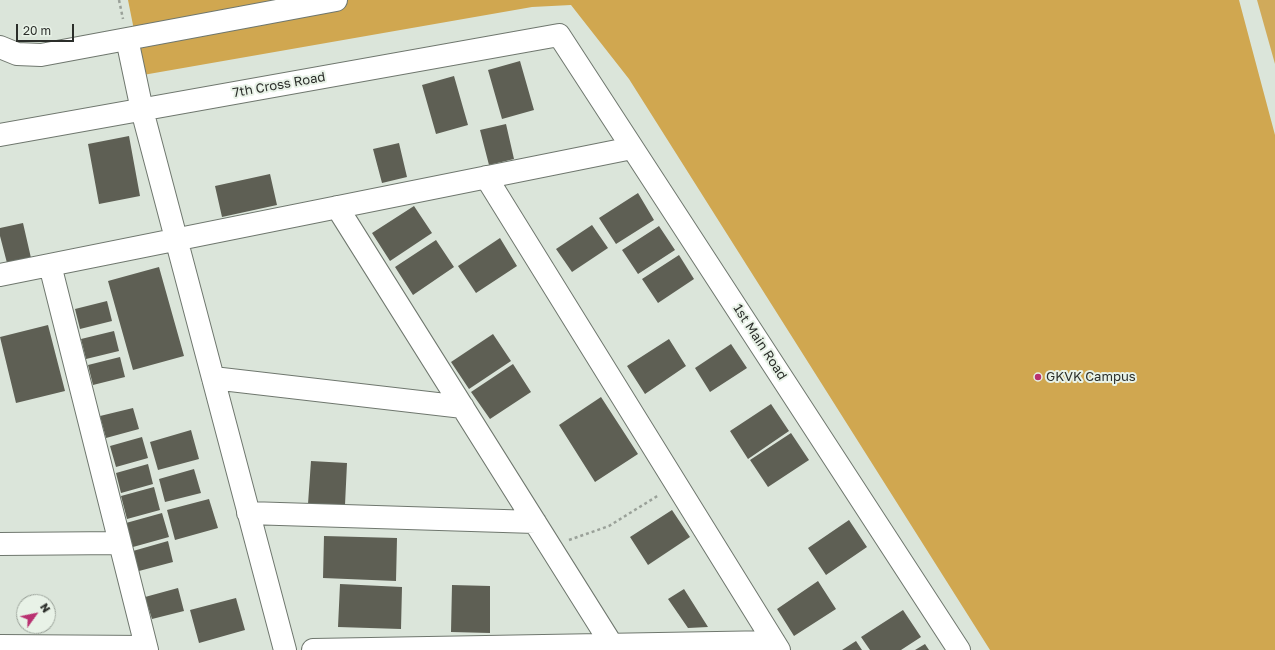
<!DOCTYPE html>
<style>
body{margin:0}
#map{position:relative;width:1275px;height:650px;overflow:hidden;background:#dbe5da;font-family:"Golos Text",sans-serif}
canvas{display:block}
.north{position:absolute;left:16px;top:594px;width:40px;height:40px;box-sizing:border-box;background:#e8f2e7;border:1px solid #9ca49b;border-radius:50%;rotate:57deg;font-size:11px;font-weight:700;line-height:16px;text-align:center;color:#2b2e2a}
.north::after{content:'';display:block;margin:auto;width:14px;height:18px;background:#b93171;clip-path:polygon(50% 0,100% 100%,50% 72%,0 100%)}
.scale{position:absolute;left:16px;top:24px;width:58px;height:18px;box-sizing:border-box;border:2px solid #2b2e2a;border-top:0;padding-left:5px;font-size:12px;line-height:14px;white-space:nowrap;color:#2b2e2a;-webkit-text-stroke:3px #e8f2e7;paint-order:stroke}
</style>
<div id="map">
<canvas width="1275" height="650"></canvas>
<div class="north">N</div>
<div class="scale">20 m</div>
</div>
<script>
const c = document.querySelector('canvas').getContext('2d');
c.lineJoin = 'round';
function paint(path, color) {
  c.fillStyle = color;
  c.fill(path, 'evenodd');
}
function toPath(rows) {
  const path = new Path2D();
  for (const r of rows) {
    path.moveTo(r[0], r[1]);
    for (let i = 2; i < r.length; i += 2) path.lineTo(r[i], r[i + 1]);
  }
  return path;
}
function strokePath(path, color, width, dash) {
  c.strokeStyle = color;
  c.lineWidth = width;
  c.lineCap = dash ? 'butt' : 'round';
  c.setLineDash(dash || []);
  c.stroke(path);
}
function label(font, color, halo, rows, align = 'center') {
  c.font = font + ' "Golos Text",sans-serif';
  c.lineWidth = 4;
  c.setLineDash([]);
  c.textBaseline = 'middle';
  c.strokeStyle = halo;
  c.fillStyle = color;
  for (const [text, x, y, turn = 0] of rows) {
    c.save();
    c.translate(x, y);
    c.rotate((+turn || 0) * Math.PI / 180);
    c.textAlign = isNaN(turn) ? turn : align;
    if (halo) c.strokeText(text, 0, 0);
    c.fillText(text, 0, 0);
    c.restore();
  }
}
const green = toPath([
 [1257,0,1275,0,1275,64]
]);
const forest = toPath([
 [128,0,1239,0,1275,135,1275,650,990,650,629,79,571,5,532,7,143,75]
]);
const building = toPath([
 [520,61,534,110,502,119,488,70],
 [454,76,468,125,436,134,422,85],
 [506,124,514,159,489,165,480,130],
 [129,136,140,196,99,204,88,144],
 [399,143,407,177,382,183,373,149],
 [270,174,277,205,222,217,215,186],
 [638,193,654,220,616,244,599,218],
 [414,206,432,233,390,261,372,233],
 [23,223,31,258,7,263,0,236,0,228],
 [592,225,608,248,572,272,556,249],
 [659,226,675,250,638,274,622,250],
 [500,238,517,266,476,293,458,266],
 [436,240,454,267,413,295,395,267],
 [679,255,694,279,658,303,642,279],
 [159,267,184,356,133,370,108,281],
 [107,301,112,321,80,329,75,309],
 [48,325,65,391,16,403,0,337],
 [114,331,119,351,86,359,81,339],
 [493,334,511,361,469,389,451,362],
 [669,339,686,366,645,394,627,366],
 [731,344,747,368,710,392,695,368],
 [120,357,125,377,93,385,88,365],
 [513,364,531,392,490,419,471,392],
 [601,397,638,454,595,482,559,425],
 [771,404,789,431,748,459,730,431],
 [133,408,139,429,106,438,100,416],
 [191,430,199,459,158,470,150,442],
 [791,433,809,460,768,487,750,460],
 [142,437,148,458,116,467,110,446],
 [311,461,347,463,345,505,308,504],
 [148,464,153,484,121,493,116,473],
 [194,469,201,493,165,502,159,479],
 [154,487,160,510,127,519,121,496],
 [209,499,218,528,175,540,167,510],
 [672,510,690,537,648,565,630,537],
 [162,513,169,537,133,547,126,523],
 [849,520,867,547,826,575,808,548],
 [324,536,397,538,396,581,323,578],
 [168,541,173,562,139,571,133,551],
 [818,581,836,609,794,636,777,609],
 [340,584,402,587,401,629,338,627],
 [452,585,490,586,490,633,451,632],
 [178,588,184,611,152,619,145,597],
 [684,589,708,627,688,628,668,599],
 [236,598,245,630,199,643,190,610],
 [903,610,921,637,901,650,870,650,861,637],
 [856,641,862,650,842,650],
 [925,644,929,650,915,650]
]);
const path = toPath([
 [119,0,123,19],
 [569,540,609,526,659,495]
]);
const minor = toPath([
 [127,39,142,110,285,650],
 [0,47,17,54,41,55,336,0],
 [0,135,559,35,959,650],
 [486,177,779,650],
 [337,207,612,645],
 [50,265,147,650],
 [0,275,632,148],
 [213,378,463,407],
 [248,513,535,522],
 [0,544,120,543],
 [0,646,146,647],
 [313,650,774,642]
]);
const markers = [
 [1038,377,4,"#b93171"]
];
const streetNames = [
 ["7th Cross Road",279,85,-10],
 ["1st Main Road",760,342,57]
];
const poiNames = [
 ["GKVK Campus",1046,377]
];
paint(green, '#d0aa5b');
paint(forest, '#d0a750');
paint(building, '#5e5f54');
strokePath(minor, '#6f776e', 24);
strokePath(path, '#9aa199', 2.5, [3, 3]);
strokePath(minor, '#fff', 22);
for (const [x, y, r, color] of markers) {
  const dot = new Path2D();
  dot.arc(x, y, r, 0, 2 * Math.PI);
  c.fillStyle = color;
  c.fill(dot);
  strokePath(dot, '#e8f2e7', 1.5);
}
label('13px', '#2b2e2a', '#e8f2e7', streetNames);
label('13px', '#2b2e2a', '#e8f2e7', poiNames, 'left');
</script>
